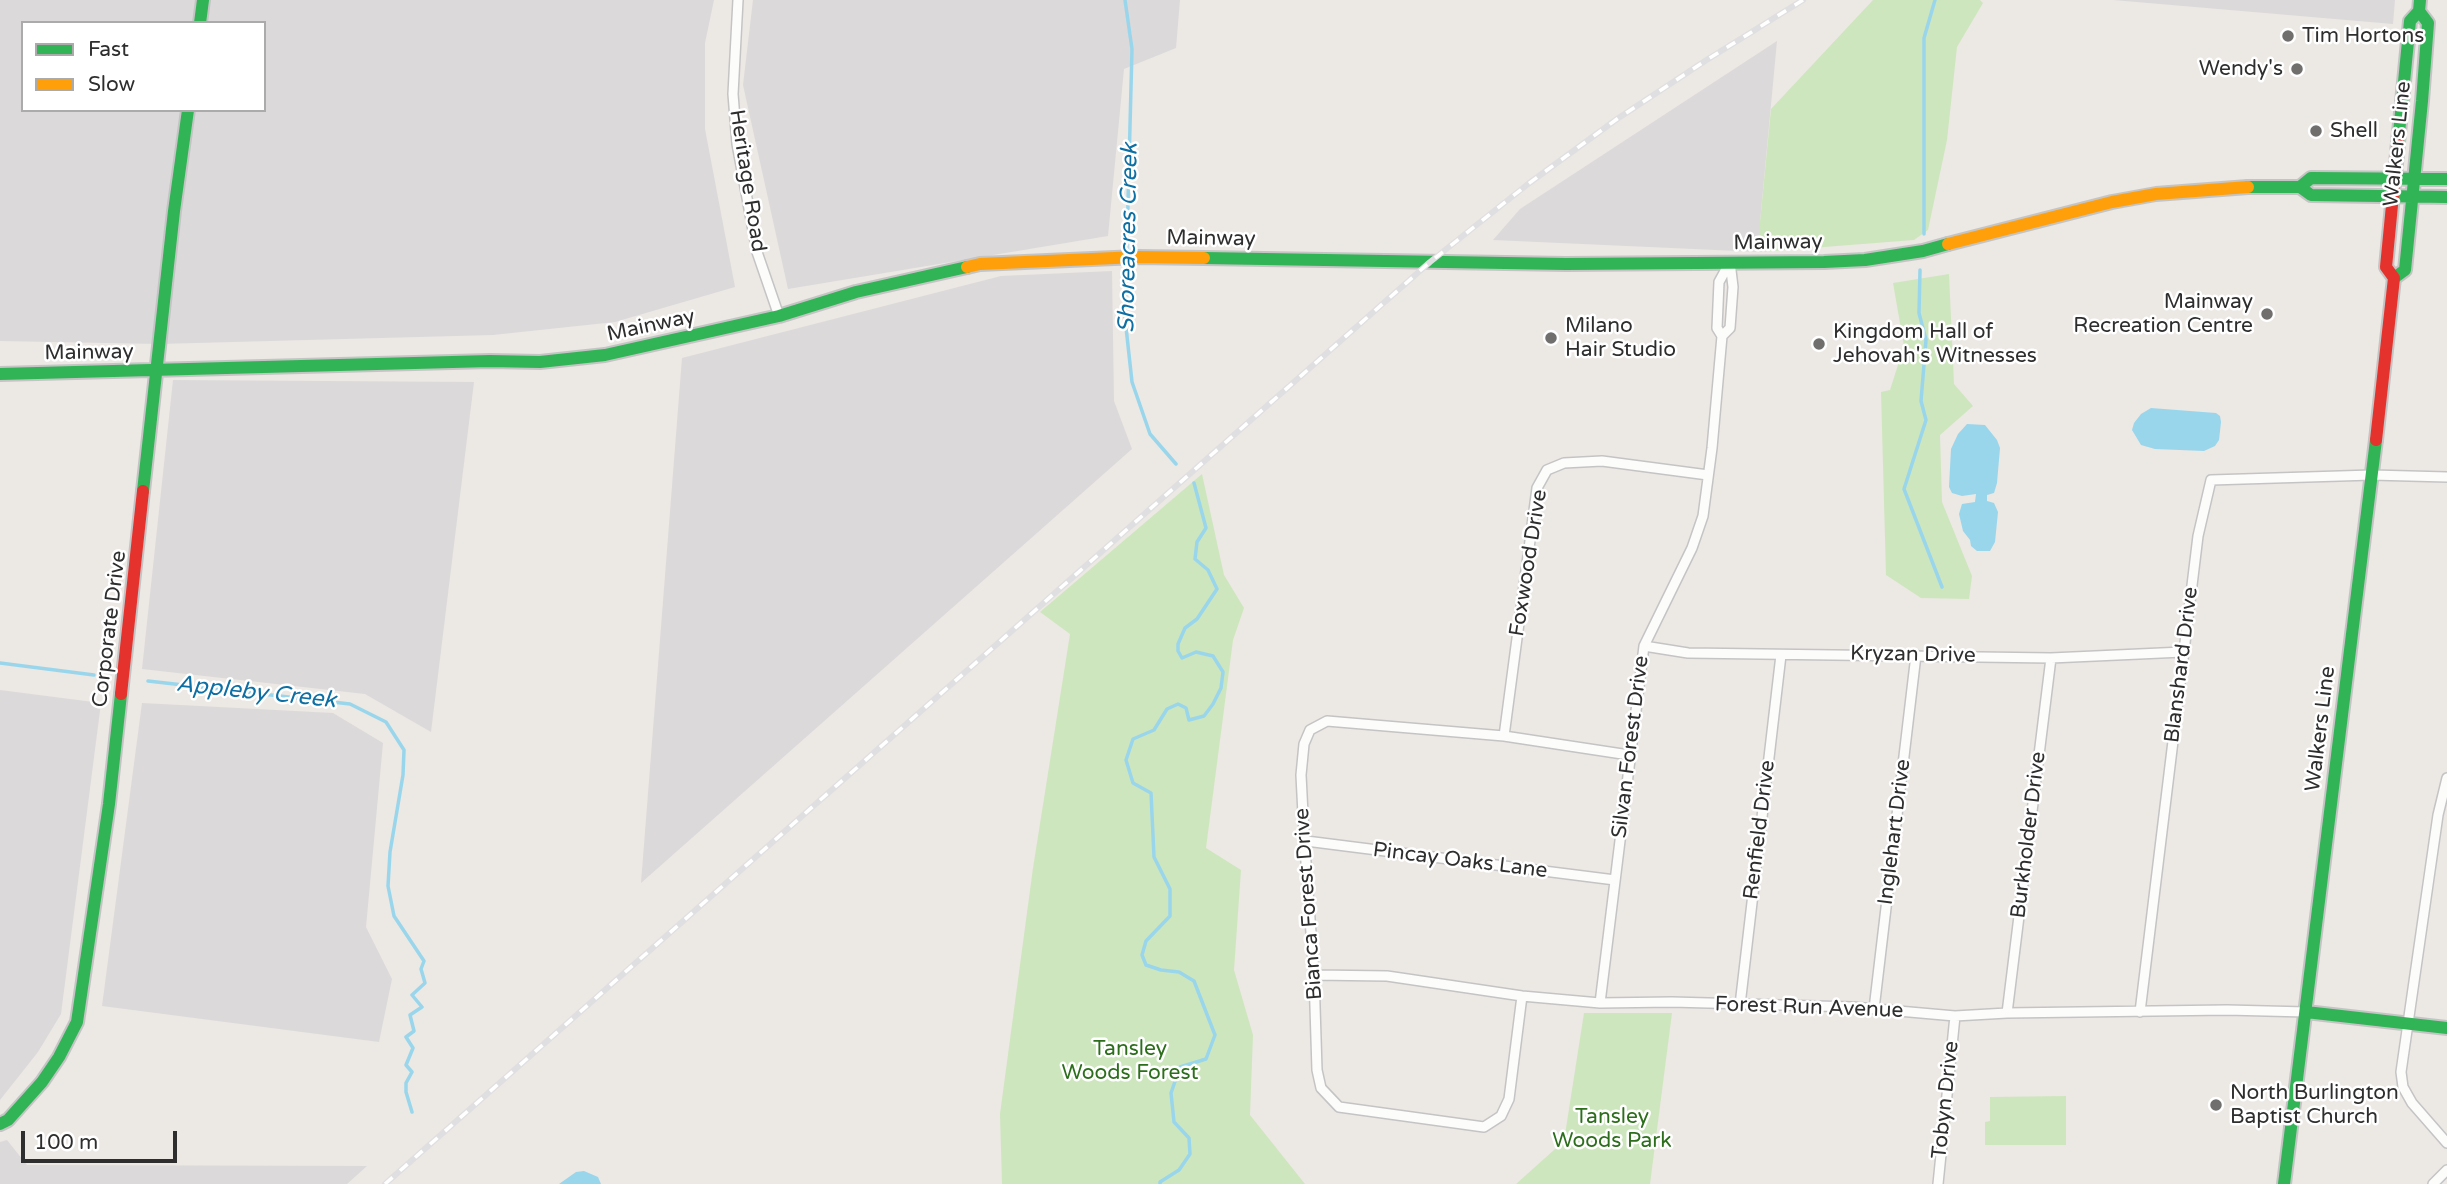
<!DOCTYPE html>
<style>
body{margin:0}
#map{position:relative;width:2447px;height:1184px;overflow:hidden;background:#ece8e4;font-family:"Varela Round",sans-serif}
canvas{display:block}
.legend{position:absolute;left:21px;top:21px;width:245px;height:91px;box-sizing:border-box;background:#fff;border:2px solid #ababab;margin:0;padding:9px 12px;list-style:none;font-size:21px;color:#2e2e2e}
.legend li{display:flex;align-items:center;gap:14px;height:35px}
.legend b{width:35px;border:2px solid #ababab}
.scale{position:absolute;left:21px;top:1131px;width:156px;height:32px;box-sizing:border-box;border:4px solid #2e2e2e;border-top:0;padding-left:9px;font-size:21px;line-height:24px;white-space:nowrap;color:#2e2e2e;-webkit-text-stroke:5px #fff;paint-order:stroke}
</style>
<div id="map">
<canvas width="2447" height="1184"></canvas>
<ul class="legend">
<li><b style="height:9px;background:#30b455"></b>Fast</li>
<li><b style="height:9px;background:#ff9f0a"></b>Slow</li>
</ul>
<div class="scale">100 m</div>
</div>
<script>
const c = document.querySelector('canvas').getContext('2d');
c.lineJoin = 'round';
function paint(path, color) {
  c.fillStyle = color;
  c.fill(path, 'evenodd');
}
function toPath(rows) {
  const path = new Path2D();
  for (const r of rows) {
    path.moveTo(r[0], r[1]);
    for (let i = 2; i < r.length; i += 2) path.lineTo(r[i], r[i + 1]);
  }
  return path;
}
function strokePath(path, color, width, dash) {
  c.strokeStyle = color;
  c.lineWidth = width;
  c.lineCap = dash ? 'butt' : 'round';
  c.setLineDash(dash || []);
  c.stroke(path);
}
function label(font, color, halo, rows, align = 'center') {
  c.font = font + ' "Varela Round",sans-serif';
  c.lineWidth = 5;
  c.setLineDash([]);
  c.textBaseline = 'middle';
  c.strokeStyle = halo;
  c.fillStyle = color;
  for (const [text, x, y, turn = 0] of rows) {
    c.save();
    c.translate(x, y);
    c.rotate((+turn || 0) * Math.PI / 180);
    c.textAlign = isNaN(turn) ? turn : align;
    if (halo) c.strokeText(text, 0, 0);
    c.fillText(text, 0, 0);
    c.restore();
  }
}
const industrial = toPath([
 [0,0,714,0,705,43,705,129,735,287,615,322,493,335,159,344,0,341],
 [23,23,264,23,264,110,23,110],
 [753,0,1180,0,1176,48,1124,69,1108,236,788,289,743,85],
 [2113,0,2395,0,2393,24],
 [1777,41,1760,222,1760,252,1493,240,1520,209],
 [1112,271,1114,401,1132,449,641,883,682,358,1001,276],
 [173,380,474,382,431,732,365,694,142,669],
 [0,690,101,703,61,1014,38,1052,0,1100],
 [142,703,333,713,383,743,366,927,392,979,379,1042,102,1006],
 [7,1140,27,1165,367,1166,347,1184,0,1184,0,1142]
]);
const green = toPath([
 [1873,0,1980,0,1983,3,1957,47,1947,140,1928,230,1914,240,1760,252,1760,222,1771,109],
 [1949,274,1954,384,1973,406,1940,435,1942,502,1972,576,1969,599,1921,598,1886,575,1881,392,1890,390,1904,346,1893,283],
 [1202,474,1224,575,1244,608,1233,640,1206,848,1241,870,1234,970,1253,1035,1250,1115,1305,1184,1002,1184,1000,1114,1033,868,1070,634,1040,612],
 [1584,1013,1672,1013,1650,1184,1516,1184,1564,1141],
 [2066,1096,2066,1145,1985,1145,1985,1122,1990,1121,1990,1097]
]);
const water = toPath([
 [2151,408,2216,413,2220,416,2221,422,2219,440,2215,446,2204,451,2155,449,2141,445,2132,430,2134,423,2141,414],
 [1967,424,1985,425,1997,440,2000,448,1997,483,1994,493,1987,495,1987,501,1994,503,1998,512,1995,542,1990,551,1977,551,1971,546,1970,540,1963,531,1959,514,1962,504,1975,502,1976,494,1962,496,1952,493,1949,487,1951,449,1958,434],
 [584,1171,598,1177,601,1184,559,1184,576,1172]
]);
const stream = toPath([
 [1125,0,1132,49,1125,318,1132,382,1150,434,1176,464],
 [1924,234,1924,38,1935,0],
 [1920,270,1919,313,1926,340,1921,401,1926,420,1904,489,1942,587],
 [0,663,94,675],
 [148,681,350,704,386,722,404,750,403,775,390,852,388,886,394,916,424,961,421,969,425,983,412,995,422,1007,410,1015,414,1031,406,1037,413,1048,406,1065,412,1072,406,1083,406,1092,412,1112],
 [1160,1184,1160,1182,1179,1170,1190,1154,1189,1138,1174,1122,1171,1093,1180,1067,1206,1059,1215,1035,1194,981,1179,972,1161,970,1146,965,1142,955,1146,941,1170,916,1170,889,1154,857,1151,793,1133,783,1126,760,1133,739,1154,730,1167,709,1178,704,1186,708,1189,720,1204,716,1213,704,1221,688,1223,672,1213,656,1196,652,1182,658,1178,651,1178,644,1185,628,1197,619,1217,589,1208,570,1195,559,1197,542,1206,528,1194,483]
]);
const street = toPath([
 [738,0,733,94,737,144,757,252,779,316],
 [1722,336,1730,328,1733,287,1730,262],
 [1644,646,1688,653,2051,658,2183,652],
 [1504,736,1537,488,1547,470,1564,463,1602,461,1708,475],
 [2447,778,2438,815,2401,1072,2403,1087,2412,1103,2447,1143],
 [1306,841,1615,880],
 [1314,975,1387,976,1522,996,1600,1003,1672,1002,1853,1007,1955,1016,2007,1013,2227,1010,2306,1012],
 [1522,996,1509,1099,1501,1116,1484,1127,1339,1107,1321,1088,1317,1070,1314,975,1304,834,1301,775,1304,744,1310,730,1327,721,1504,736,1629,755],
 [1600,1003,1644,646,1692,548,1703,516,1712,448,1722,336,1717,328,1719,282,1730,262],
 [1740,1005,1781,655],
 [1874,1009,1916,655],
 [2140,1012,2198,536,2211,480,2372,475,2447,477],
 [2007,1013,2051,658],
 [1938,1184,1955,1016],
 [2433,1184,2447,1170]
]);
const fast = toPath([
 [200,23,203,0],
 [2398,143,2410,21,2419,11,2420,0],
 [2248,187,2300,187,2311,195,2447,197],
 [2300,187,2311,178,2447,179],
 [1204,258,1566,264,1824,262,1865,260,1923,251,1948,244],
 [2394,278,2405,270,2422,101,2428,23,2419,11],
 [0,374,490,361,540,362,605,355,779,316,856,292,967,267],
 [143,491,174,211,188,110],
 [2306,1012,2447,1028],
 [0,1124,8,1120,42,1082,59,1057,77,1022,109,804,121,694],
 [2284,1184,2376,440]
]);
const slow = toPath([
 [1948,244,2112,202,2156,194,2248,187],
 [967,267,980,264,1137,257,1204,258]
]);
const jam = toPath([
 [2376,440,2394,278,2386,267,2398,143],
 [121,694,143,491]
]);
const rail = toPath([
 [385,1184,1430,262,1528,184,1617,119,1705,61,1803,0]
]);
const markers = [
 [2288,36,7,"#706f6e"],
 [2297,69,7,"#706f6e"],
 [2316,131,7,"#706f6e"],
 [2267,314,7,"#706f6e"],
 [1551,338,7,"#706f6e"],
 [1819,344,7,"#706f6e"],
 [2216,1105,7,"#706f6e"]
];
const poiNames = [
 ["Tim Hortons",2302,36],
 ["Wendy's",2283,69,"right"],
 ["Shell",2330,131],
 ["Mainway",2253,302,"right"],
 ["Recreation Centre",2253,326,"right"],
 ["Milano",1565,326],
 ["Hair Studio",1565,350],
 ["Kingdom Hall of",1833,332],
 ["Jehovah's Witnesses",1833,356],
 ["North Burlington",2230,1093],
 ["Baptist Church",2230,1117]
];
const streetNames = [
 ["Walkers Line",2398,144,-84],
 ["Heritage Road",747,181,81],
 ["Mainway",1211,239,1],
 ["Mainway",1778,243,-1],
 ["Mainway",651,326,-12],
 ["Mainway",89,353,-1],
 ["Foxwood Drive",1529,563,-81],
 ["Corporate Drive",110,629,-83],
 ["Kryzan Drive",1913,655,1],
 ["Blanshard Drive",2182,665,-83],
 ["Walkers Line",2321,729,-83],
 ["Silvan Forest Drive",1631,747,-83],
 ["Renfield Drive",1760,830,-83],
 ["Inglehart Drive",1895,832,-83],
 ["Burkholder Drive",2029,835,-83],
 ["Pincay Oaks Lane",1460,861,7],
 ["Bianca Forest Drive",1309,904,-94],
 ["Forest Run Avenue",1809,1008,2],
 ["Tobyn Drive",1946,1100,-84]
];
const parkNames = [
 ["Tansley",1130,1049],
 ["Woods Forest",1130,1073],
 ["Tansley",1612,1117],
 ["Woods Park",1612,1141]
];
const waterNames = [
 ["Shoreacres Creek",1129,238,-89],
 ["Appleby Creek",256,693,6]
];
paint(industrial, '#dcd9db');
paint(green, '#cee6be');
paint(water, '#99d6ec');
strokePath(stream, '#99d6ec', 3.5);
strokePath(street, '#c5c4c5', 12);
strokePath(fast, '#c5c4c5', 16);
strokePath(slow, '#c5c4c5', 16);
strokePath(jam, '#c5c4c5', 16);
strokePath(street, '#fcfcfb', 9);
strokePath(fast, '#30b455', 12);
strokePath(slow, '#ff9f0a', 12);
strokePath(jam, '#e5322d', 12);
strokePath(rail, '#dfdfe1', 6);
strokePath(rail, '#fff', 3.5, [10]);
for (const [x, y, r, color] of markers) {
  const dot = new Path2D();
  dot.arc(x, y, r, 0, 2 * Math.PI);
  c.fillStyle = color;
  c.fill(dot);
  strokePath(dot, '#fff', 2.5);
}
label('21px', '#2e2e2e', '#fff', poiNames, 'left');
label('21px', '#2e2e2e', '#fff', streetNames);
label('21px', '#2c6e1b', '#fff', parkNames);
label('italic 23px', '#0d6fa3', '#fff', waterNames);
</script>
